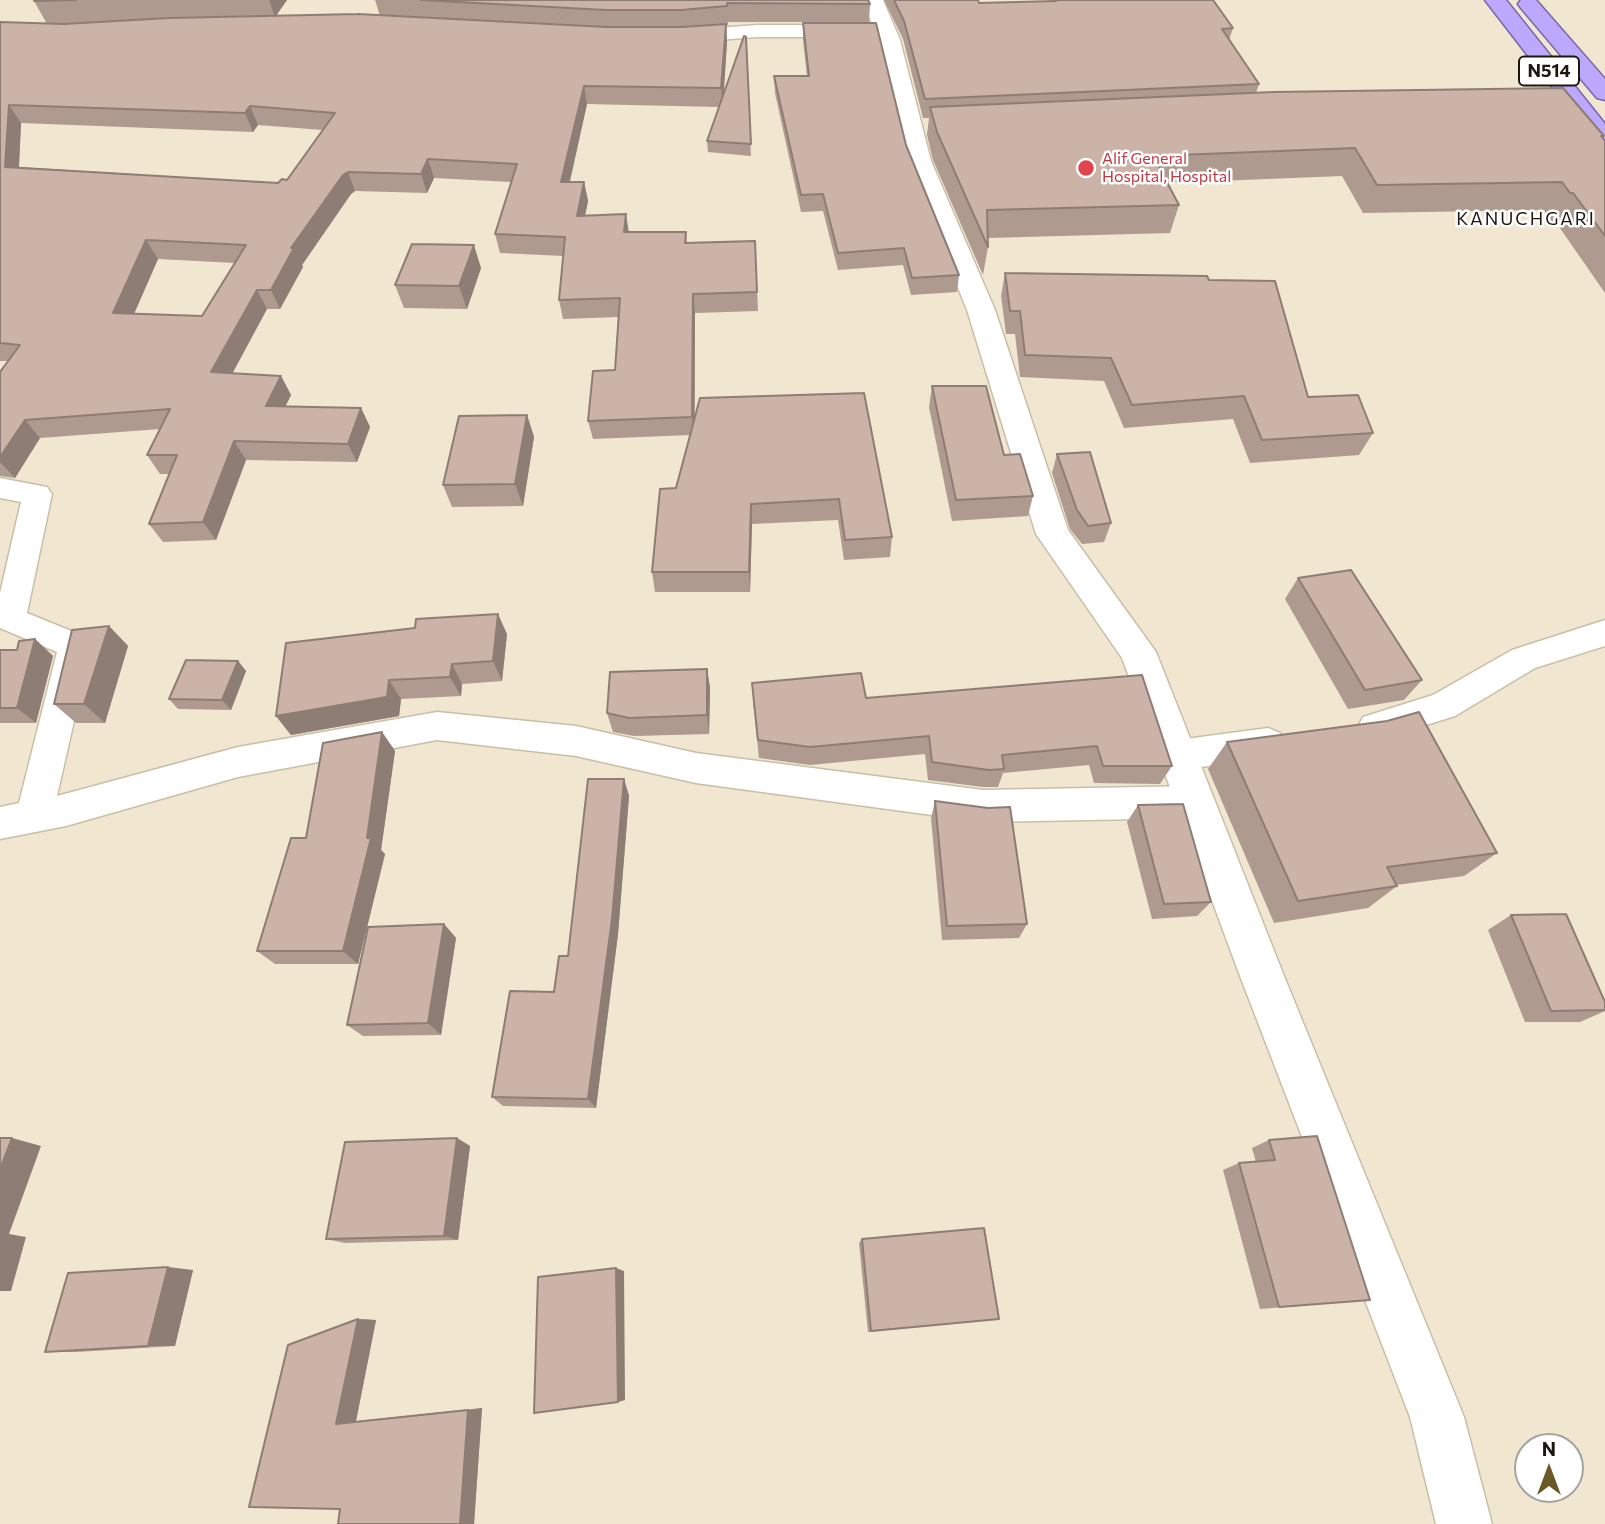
<!DOCTYPE html>
<style>
body{margin:0}
#map{position:relative;width:1605px;height:1524px;overflow:hidden;background:#f1e6cf;font-family:Commissioner,sans-serif}
canvas{display:block}
.north{position:absolute;left:1514px;top:1433px;width:70px;height:70px;box-sizing:border-box;background:#fff;border:2px solid #a4a39f;border-radius:50%;rotate:0deg;font-size:19px;font-weight:700;line-height:28px;text-align:center;color:#1c1810}
.north::after{content:'';display:block;margin:auto;width:24px;height:32px;background:#6c5726;clip-path:polygon(50% 0,100% 100%,50% 72%,0 100%)}
</style>
<div id="map">
<canvas width="1605" height="1524"></canvas>
<div class="north">N</div>
</div>
<script>
const c = document.querySelector('canvas').getContext('2d');
c.lineJoin = 'round';
function toPath(rows) {
  const path = new Path2D();
  for (const r of rows) {
    path.moveTo(r[0], r[1]);
    for (let i = 2; i < r.length; i += 2) path.lineTo(r[i], r[i + 1]);
  }
  return path;
}
function strokePath(path, color, width, dash) {
  c.strokeStyle = color;
  c.lineWidth = width;
  c.lineCap = dash ? 'butt' : 'round';
  c.setLineDash(dash || []);
  c.stroke(path);
}
function paint(path, color) {
  c.fillStyle = color;
  c.fill(path, 'evenodd');
}
function label(font, color, halo, rows, align = 'center') {
  c.font = font + ' Commissioner,sans-serif';
  c.lineWidth = 5;
  c.setLineDash([]);
  c.textBaseline = 'middle';
  c.strokeStyle = halo;
  c.fillStyle = color;
  for (const [text, x, y, turn = 0] of rows) {
    c.save();
    c.translate(x, y);
    c.rotate((+turn || 0) * Math.PI / 180);
    c.textAlign = isNaN(turn) ? turn : align;
    if (halo) c.strokeText(text, 0, 0);
    c.fillText(text, 0, 0);
    c.restore();
  }
}
const minor = toPath([
 [757,25,850,25,860,31,850,37,757,37,678,43,668,37,678,31,757,25],
 [0,478,47,487,52,494,27,613,86,637,91,646,57,796,238,747,437,712,576,726,696,753,983,790,1195,786,1208,791,1213,802,1208,813,1195,818,983,822,696,783,576,756,437,740,238,777,66,826,0,839,0,807,19,803,57,652,0,628,0,593,21,502,0,498,0,478],
 [1605,620,1605,646,1535,668,1455,716,1375,741,1363,737,1358,727,1363,717,1433,695,1512,650,1605,620],
 [1268,728,1280,733,1285,743,1280,753,1268,758,1178,770,1166,766,1161,755,1166,744,1178,740,1268,728]
]);
const tertiary = toPath([
 [863,0,883,0,900,40,931,161,995,310,1068,530,1156,652,1284,976,1464,1417,1492,1524,1436,1524,1410,1417,1240,976,1122,658,1036,534,967,310,907,161,878,40,863,0]
]);
const trunk = toPath([
 [1485,0,1506,0,1605,124,1605,147,1597,145,1485,0],
 [1521,0,1536,0,1605,79,1605,100,1597,98,1521,8,1518,4,1521,0]
]);
const wall = toPath([
 [35,0,287,0,276,16,380,16,375,0,868,0,870,4,869,22,728,22,728,25,726,25,727,42,723,94,746,37,751,156,708,152,707,141,719,107,587,104,570,182,584,182,588,201,585,215,629,232,686,232,687,243,755,241,758,311,695,313,695,418,700,398,892,537,890,557,844,560,838,520,752,524,750,592,655,592,652,572,690,435,593,439,588,421,615,370,618,317,563,319,559,300,563,256,500,253,495,234,511,182,434,178,427,193,355,191,351,194,302,265,303,267,280,309,267,309,232,373,281,376,291,395,285,407,361,408,370,427,357,462,246,460,216,540,163,542,149,524,169,474,160,474,147,455,160,429,40,438,15,478,0,476,0,372,8,361,0,361,0,22,47,24,34,1],
 [21,123,253,132,258,125,323,130,287,180,278,183,19,167],
 [158,259,235,263,202,316,134,314],
 [884,0,978,0,979,3,1049,2,1049,0,1213,0,1233,28,1229,40,1259,84,1256,93,1604,136,1603,138,1605,141,1605,293,1555,221,1551,221,1544,210,1363,213,1342,176,1167,183,1179,205,1170,233,988,238,988,247,983,275,933,160,927,135,929,118,923,118,903,39],
 [803,23,906,145,959,275,957,292,911,295,903,265,838,270,823,211,801,212,775,93,774,76,807,76,803,40],
 [481,268,467,309,404,308,395,285],
 [1005,273,1209,280,1308,397,1373,433,1359,455,1250,463,1233,419,1124,428,1104,381,1020,377,1015,334,1006,334,1001,296],
 [932,386,1033,496,1028,516,952,521,929,407],
 [527,415,534,437,523,506,452,507,443,485],
 [1057,454,1111,523,1104,542,1082,544,1070,529,1052,473],
 [1298,578,1422,680,1404,700,1348,709,1285,599],
 [109,626,128,646,105,723,76,723,54,704],
 [507,634,502,681,462,684,461,696,401,699,399,716,291,735,276,716],
 [35,639,53,656,36,723,0,723,0,650,17,650],
 [238,661,246,671,231,710,178,709,169,699],
 [707,669,710,688,709,734,634,736,613,732,607,713],
 [1142,675,1172,766,1160,784,1094,783,1089,765,1003,773,998,787,983,787,928,780,925,754,810,765,759,758,753,702,866,698],
 [382,732,395,751,381,850,385,854,358,964,275,964,257,951,306,838],
 [1227,742,1497,853,1464,876,1396,885,1397,886,1368,908,1274,923,1208,769],
 [624,779,629,796,618,934,596,1108,503,1106,492,1097,554,992,568,956],
 [935,801,1027,924,1019,938,942,940,931,818],
 [1138,805,1211,902,1197,916,1152,919,1127,822],
 [1511,915,1605,1002,1605,1011,1580,1022,1525,1022,1488,930],
 [444,924,456,938,441,1035,363,1036,347,1025],
 [457,1138,470,1146,458,1240,345,1243,326,1239],
 [1269,1140,1370,1300,1260,1309,1223,1170,1239,1163,1256,1162,1252,1148],
 [862,1239,991,1320,868,1332,859,1243],
 [193,1270,175,1346,76,1352,45,1352],
 [358,1319,376,1320,356,1421,482,1408,474,1524,338,1524,340,1509,249,1507]
]);
const shadedWall = toPath([
 [269,0,287,0,275,17],
 [726,24,727,42,723,107,721,88],
 [584,86,587,104,565,201,561,182],
 [9,105,21,123,18,185,5,167],
 [250,106,258,125,253,132,245,113],
 [428,159,434,178,427,193,421,174],
 [348,172,355,191,351,194,302,265,303,267,280,309,271,290,291,248,343,175],
 [584,182,588,201,581,235,577,216],
 [626,214,629,233,624,232],
 [146,240,158,259,126,332,113,313],
 [474,245,481,268,467,309,459,286],
 [257,290,267,309,223,391,211,372],
 [693,294,695,313,694,435,692,417],
 [281,376,291,395,276,425,266,406],
 [361,408,370,427,357,462,348,444],
 [527,415,534,437,523,506,515,484],
 [25,420,40,438,15,478,0,462,0,457],
 [234,441,246,460,216,540,203,522],
 [751,504,752,524,750,592,749,572],
 [498,614,507,634,502,681,493,661],
 [109,626,128,646,105,723,84,704],
 [35,639,53,656,36,723,17,708],
 [238,661,246,671,231,710,222,700],
 [452,664,462,684,461,696,450,677],
 [707,669,710,688,709,734,707,715],
 [389,680,401,699,399,716,291,735,276,716],
 [382,732,395,751,381,850,385,854,358,964,343,951,367,838],
 [624,779,629,796,618,934,596,1108,588,1099],
 [444,924,456,938,441,1035,428,1023],
 [12,1138,41,1146,9,1234,26,1237,11,1291,0,1291,0,1169],
 [457,1138,470,1146,458,1240,444,1236],
 [168,1267,193,1270,175,1346,148,1346],
 [616,1268,624,1271,625,1400,618,1402],
 [358,1319,376,1320,356,1421,336,1424],
 [482,1408,474,1524,460,1524,468,1410]
]);
const building = toPath([
 [35,0,76,0,34,1,35,0],
 [421,0,868,0,870,4,727,3,727,6,681,10,606,10,421,0],
 [894,0,978,0,979,3,1056,1,1056,0,1213,0,1233,28,1222,29,1259,84,925,99,904,21,894,0],
 [358,14,606,27,682,27,726,24,721,88,584,86,561,182,584,182,577,216,626,214,624,232,686,232,685,243,755,241,757,292,693,294,692,417,588,421,593,371,615,370,620,298,559,300,565,237,495,234,517,164,428,159,421,174,348,172,343,175,291,248,294,248,271,290,257,290,211,372,281,376,266,406,361,408,348,444,234,441,203,522,149,524,177,455,147,455,170,409,25,420,0,457,0,372,20,345,0,343,0,22,64,24,169,18,358,14],
 [9,105,245,113,250,106,335,113,287,180,282,179,278,183,5,167,9,105],
 [146,240,246,245,202,316,113,313,146,240],
 [803,23,876,23,906,145,959,275,912,278,904,248,838,253,823,194,801,195,774,76,809,76,803,23],
 [744,36,746,37,751,144,707,141,744,36],
 [1563,88,1604,136,1601,136,1605,141,1605,236,1573,193,1570,193,1562,182,1377,185,1355,148,1153,156,1179,205,987,210,988,247,937,132,930,107,1273,92,1563,88],
 [412,244,474,245,459,286,395,285,412,244],
 [1005,273,1207,276,1209,280,1275,281,1308,397,1358,395,1373,433,1262,440,1244,396,1132,405,1111,358,1025,355,1020,311,1010,311,1005,273],
 [932,386,986,386,1004,455,1020,454,1033,496,956,500,932,386],
 [864,393,892,537,845,540,839,499,751,504,749,572,652,572,660,489,676,488,700,398,864,393],
 [527,415,515,484,443,485,459,416,527,415],
 [1090,452,1111,523,1088,526,1077,510,1057,454,1090,452],
 [1351,570,1422,680,1365,690,1298,578,1351,570],
 [498,614,493,661,452,664,450,677,389,680,387,697,276,716,286,643,415,628,416,619,498,614],
 [109,626,84,704,54,704,72,630,109,626],
 [35,639,17,708,0,708,0,650,17,650,19,641,35,639],
 [186,660,238,661,222,700,169,699,186,660],
 [707,669,707,715,629,718,607,713,610,672,707,669],
 [861,673,866,698,1142,675,1172,766,1103,766,1097,746,1002,755,1004,769,989,770,932,762,929,736,810,747,758,740,752,683,861,673],
 [1419,712,1497,853,1387,867,1397,886,1298,901,1227,742,1387,721,1419,712],
 [382,732,367,838,371,838,343,951,257,951,291,838,306,838,323,743,382,732],
 [588,779,624,779,612,919,588,1099,492,1097,510,991,554,992,559,956,568,956,588,779],
 [935,801,988,808,1010,807,1027,924,947,926,935,801],
 [1183,804,1211,902,1164,904,1138,805,1183,804],
 [1566,914,1605,1002,1605,1010,1551,1011,1511,915,1566,914],
 [444,924,428,1023,347,1025,368,927,444,924],
 [1317,1136,1370,1300,1279,1307,1239,1163,1275,1160,1269,1140,1317,1136],
 [0,1138,12,1138,0,1169,0,1138],
 [457,1138,444,1236,326,1239,345,1142,457,1138],
 [984,1228,999,1319,871,1331,862,1239,984,1228],
 [168,1267,148,1346,45,1352,68,1273,168,1267],
 [616,1268,618,1402,534,1413,538,1277,616,1268],
 [358,1319,336,1424,468,1410,460,1524,338,1524,340,1509,249,1507,288,1345,358,1319]
]);
const markers = [
 [1086,168,9,"#e0444e"]
];
const farHealthnames = [
 ["Alif General",1102,159],
 ["Hospital, Hospital",1102,177]
];
const shields = [
 [1549,71,60]
];
const shieldNames = [
 ["N514",1549,71]
];
const farNeighbourhoodnames = [
 ["KANUCHGARI",1526,219]
];
strokePath(minor, '#c9bea8', 3);
strokePath(tertiary, '#c9bea8', 3);
strokePath(trunk, '#7967a9', 3);
paint(minor, '#fff');
paint(tertiary, '#fff');
paint(trunk, '#bca8fc');
paint(wall, '#af9a90');
paint(shadedWall, '#8e7d75');
paint(building, '#cbb3a7');
strokePath(building, '#8e7d75', 2);
for (const [x, y, r, color] of markers) {
  const dot = new Path2D();
  dot.arc(x, y, r, 0, 2 * Math.PI);
  c.fillStyle = color;
  c.fill(dot);
  strokePath(dot, '#fff', 2.5);
}
label('16px', '#be3a42', '#fff', farHealthnames, 'left');
for (const [x, y, w] of shields) {
  const box = new Path2D();
  box.roundRect(x - w / 2, y - 14.5, w, 29, 5);
  c.fillStyle = '#fff';
  c.fill(box);
  strokePath(box, '#1c1810', 2);
}
label('bold 18px', '#1c1810', null, shieldNames);
c.letterSpacing = '2px';
label('18px', '#1c1810', '#fff', farNeighbourhoodnames);
c.letterSpacing = '0px';
</script>
